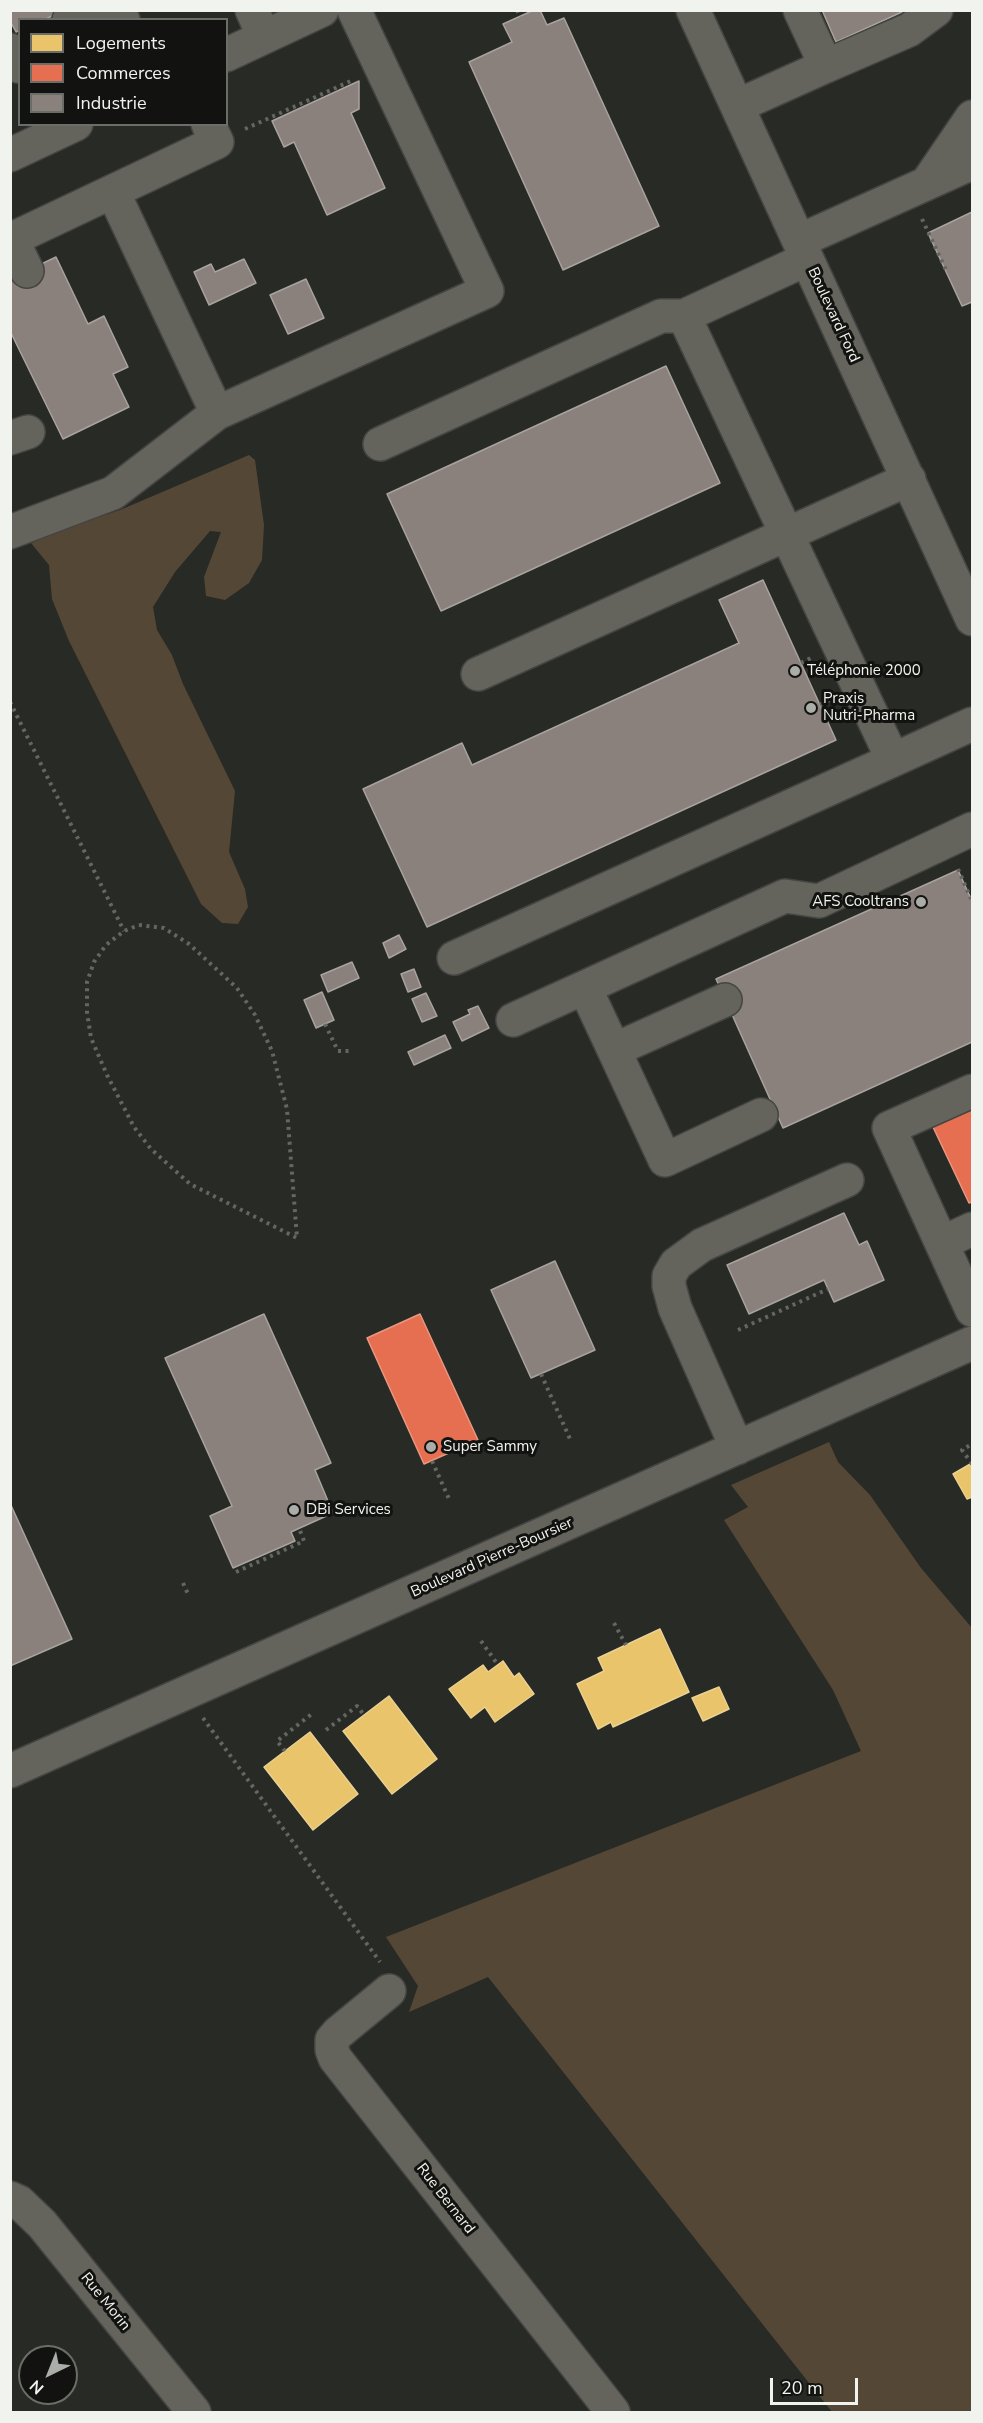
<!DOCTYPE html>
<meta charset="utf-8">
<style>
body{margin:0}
#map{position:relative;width:983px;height:2423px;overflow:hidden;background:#282a26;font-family:"Nunito Sans",sans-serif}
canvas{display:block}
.frame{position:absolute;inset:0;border:12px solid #f1f3ee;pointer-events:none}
.legend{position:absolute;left:18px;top:18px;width:210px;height:108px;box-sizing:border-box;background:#121310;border:2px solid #6b6d69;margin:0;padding:8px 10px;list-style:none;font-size:18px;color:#f1f3ee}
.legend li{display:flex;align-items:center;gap:12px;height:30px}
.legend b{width:30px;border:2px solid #6b6d69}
.north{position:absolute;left:18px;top:2345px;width:60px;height:60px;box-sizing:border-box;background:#121310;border:2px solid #6b6d69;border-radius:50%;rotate:223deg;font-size:16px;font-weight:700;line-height:24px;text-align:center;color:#f1f3ee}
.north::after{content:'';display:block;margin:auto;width:21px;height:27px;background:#abada8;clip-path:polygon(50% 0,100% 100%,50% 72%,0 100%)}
.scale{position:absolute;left:770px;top:2378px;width:88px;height:27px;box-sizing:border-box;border:3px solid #f1f3ee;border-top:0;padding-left:8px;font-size:18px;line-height:21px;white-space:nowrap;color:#f1f3ee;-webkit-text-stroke:4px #121310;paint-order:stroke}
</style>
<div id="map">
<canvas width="983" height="2423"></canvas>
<div class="frame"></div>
<ul class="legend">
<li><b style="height:16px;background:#e9c46a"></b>Logements</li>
<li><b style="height:16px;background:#e76f51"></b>Commerces</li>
<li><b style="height:16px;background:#8a817c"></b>Industrie</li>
</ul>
<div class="north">N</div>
<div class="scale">20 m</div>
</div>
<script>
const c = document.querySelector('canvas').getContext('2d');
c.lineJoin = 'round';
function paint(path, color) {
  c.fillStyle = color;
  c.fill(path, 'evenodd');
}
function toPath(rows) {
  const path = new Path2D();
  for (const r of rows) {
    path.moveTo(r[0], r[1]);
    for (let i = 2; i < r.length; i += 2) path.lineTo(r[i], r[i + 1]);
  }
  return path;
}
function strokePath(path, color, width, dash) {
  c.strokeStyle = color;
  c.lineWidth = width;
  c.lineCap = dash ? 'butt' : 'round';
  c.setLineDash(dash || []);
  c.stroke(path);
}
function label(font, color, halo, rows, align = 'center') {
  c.font = font + ' "Nunito Sans",sans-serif';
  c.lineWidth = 6;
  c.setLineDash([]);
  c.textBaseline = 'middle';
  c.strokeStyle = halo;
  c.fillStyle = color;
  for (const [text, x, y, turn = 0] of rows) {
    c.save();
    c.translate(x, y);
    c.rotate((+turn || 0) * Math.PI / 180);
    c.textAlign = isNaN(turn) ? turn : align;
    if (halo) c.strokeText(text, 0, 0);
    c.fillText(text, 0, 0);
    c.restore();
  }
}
const green = toPath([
 [249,455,255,460,264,525,262,560,249,583,225,600,206,596,204,577,221,532,210,531,175,572,153,607,157,630,172,655,183,684,235,791,229,852,245,889,248,907,238,924,222,923,201,904,69,641,52,599,49,565,31,543,68,527,120,510],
 [829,1442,838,1462,870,1495,921,1568,972,1628,972,2412,832,2412,488,1977,409,2012,418,1986,386,1937,861,1751,833,1690,724,1520,748,1507,731,1485]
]);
const homes = toPath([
 [972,1463,972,1497,967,1499,953,1474,972,1463],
 [660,1629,689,1692,613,1727,611,1722,598,1729,577,1684,604,1671,598,1658,660,1629],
 [503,1661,514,1677,519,1673,534,1694,495,1722,485,1707,471,1718,449,1689,483,1665,488,1672,503,1661],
 [719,1687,729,1709,703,1721,692,1698,719,1687],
 [389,1696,437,1759,392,1794,343,1731,389,1696],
 [310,1732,358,1794,313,1830,264,1767,310,1732]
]);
const shops = toPath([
 [972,1108,972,1202,969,1203,933,1127,972,1108],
 [420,1314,478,1440,424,1464,367,1338,420,1314]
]);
const industry = toPath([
 [10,10,64,10,44,20,20,20,20,30,16,32,10,21,10,10],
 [534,10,540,10,547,25,564,18,659,226,563,270,469,62,512,42,503,24,534,10],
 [822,10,901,10,902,12,836,42,822,10],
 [359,81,359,109,351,113,385,188,327,215,294,142,284,147,272,121,359,81],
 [972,212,972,302,962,306,928,233,972,212],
 [56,257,88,324,104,316,128,367,113,374,129,407,63,439,10,331,10,279,56,257],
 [244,259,256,283,209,305,194,272,211,264,215,272,244,259],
 [306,279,324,318,288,334,270,295,306,279],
 [666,366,720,483,441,611,387,494,666,366],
 [763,580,836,740,427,927,363,789,462,743,472,765,739,643,719,600,763,580],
 [958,870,972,901,972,1042,783,1128,716,979,958,870],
 [399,935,406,949,389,958,383,943,399,935],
 [352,962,359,978,328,992,321,975,352,962],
 [414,969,421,987,408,992,401,974,414,969],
 [322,992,334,1020,316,1028,304,1000,322,992],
 [426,993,437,1016,422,1022,412,999,426,993],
 [478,1006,489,1028,462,1041,453,1022,470,1014,468,1010,478,1006],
 [445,1035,451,1048,414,1065,408,1052,445,1035],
 [844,1213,859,1245,867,1241,884,1280,834,1302,824,1280,749,1314,727,1265,844,1213],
 [555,1261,595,1350,531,1378,491,1290,555,1261],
 [264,1314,331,1463,315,1470,333,1513,291,1532,295,1541,233,1568,210,1516,232,1506,165,1358,264,1314],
 [10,1503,72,1639,10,1666,10,1503]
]);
const path = toPath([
 [517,10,520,17],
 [245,129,353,80],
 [922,219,946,270],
 [801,663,811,658],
 [10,702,124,931],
 [820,705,830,700],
 [958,869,972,901],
 [139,925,164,928,189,944,237,988,255,1015,272,1051,287,1109,297,1238,190,1184,151,1149,134,1127,107,1075,91,1038,87,1012,87,982,94,962,106,945,124,931,139,925],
 [325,1024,338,1051,349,1051],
 [738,1330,828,1289],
 [541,1374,570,1439],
 [432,1461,450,1501],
 [972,1464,962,1450,972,1444],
 [236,1572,304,1541,299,1528],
 [183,1583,188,1594],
 [614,1623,626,1645],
 [481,1641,498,1665],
 [203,1718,380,1962],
 [326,1730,357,1706,364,1715],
 [285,1751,277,1741,313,1713]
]);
const minor = toPath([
 [252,10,264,37],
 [693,10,972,619],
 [69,20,82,13,123,20],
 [10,50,18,66],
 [226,55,322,10],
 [826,66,909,30,936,10],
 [737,106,826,66,800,10],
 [10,155,76,124],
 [927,183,972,117],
 [113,192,217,413],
 [12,239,27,271],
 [10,240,217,142,208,124],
 [799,241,972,163],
 [807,259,684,316,893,760,972,724],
 [10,438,28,432],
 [380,444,661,316,684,316],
 [10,532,113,493,217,413,487,291,354,10],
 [478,674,909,479],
 [454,958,893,760],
 [585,988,614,1050,725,1000],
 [513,1020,785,896,819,901,972,829],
 [614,1050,665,1160,761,1115],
 [972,1091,889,1128,972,1310],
 [942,1243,972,1229],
 [737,1448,675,1308,669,1286,669,1276,676,1264,702,1245,847,1180],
 [10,1771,972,1343],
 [389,1991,338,2033,332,2040,332,2050,335,2058,613,2412],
 [10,2198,19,2202,42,2224,194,2412]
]);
const markers = [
 [795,671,6,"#abada8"],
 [811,708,6,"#abada8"],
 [921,902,6,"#abada8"],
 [431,1447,6,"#abada8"],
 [294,1510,6,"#abada8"]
];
const streetNames = [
 ["Boulevard Ford",833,315,65],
 ["Boulevard Pierre-Boursier",492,1558,-24],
 ["Rue Bernard",445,2199,52],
 ["Rue Morin",105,2302,51]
];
const poiNames = [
 ["Téléphonie 2000",807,671],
 ["Praxis",823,699],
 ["Nutri-Pharma",823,716],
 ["AFS Cooltrans",909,902,"right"],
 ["Super Sammy",443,1447],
 ["DBi Services",306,1510]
];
paint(green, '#554735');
paint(homes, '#e9c46a');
strokePath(homes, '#ebd292', 1.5);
paint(shops, '#e76f51');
strokePath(shops, '#ea9780', 1.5);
paint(industry, '#8a817c');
strokePath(industry, '#a9a39e', 1.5);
strokePath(minor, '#444543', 36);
strokePath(path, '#656662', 4, [3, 4.5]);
strokePath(minor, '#64645d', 33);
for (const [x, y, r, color] of markers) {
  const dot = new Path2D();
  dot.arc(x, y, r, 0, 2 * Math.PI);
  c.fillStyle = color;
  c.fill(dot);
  strokePath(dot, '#121310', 2);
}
label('15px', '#f1f3ee', '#121310', streetNames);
label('15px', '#f1f3ee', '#121310', poiNames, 'left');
</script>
